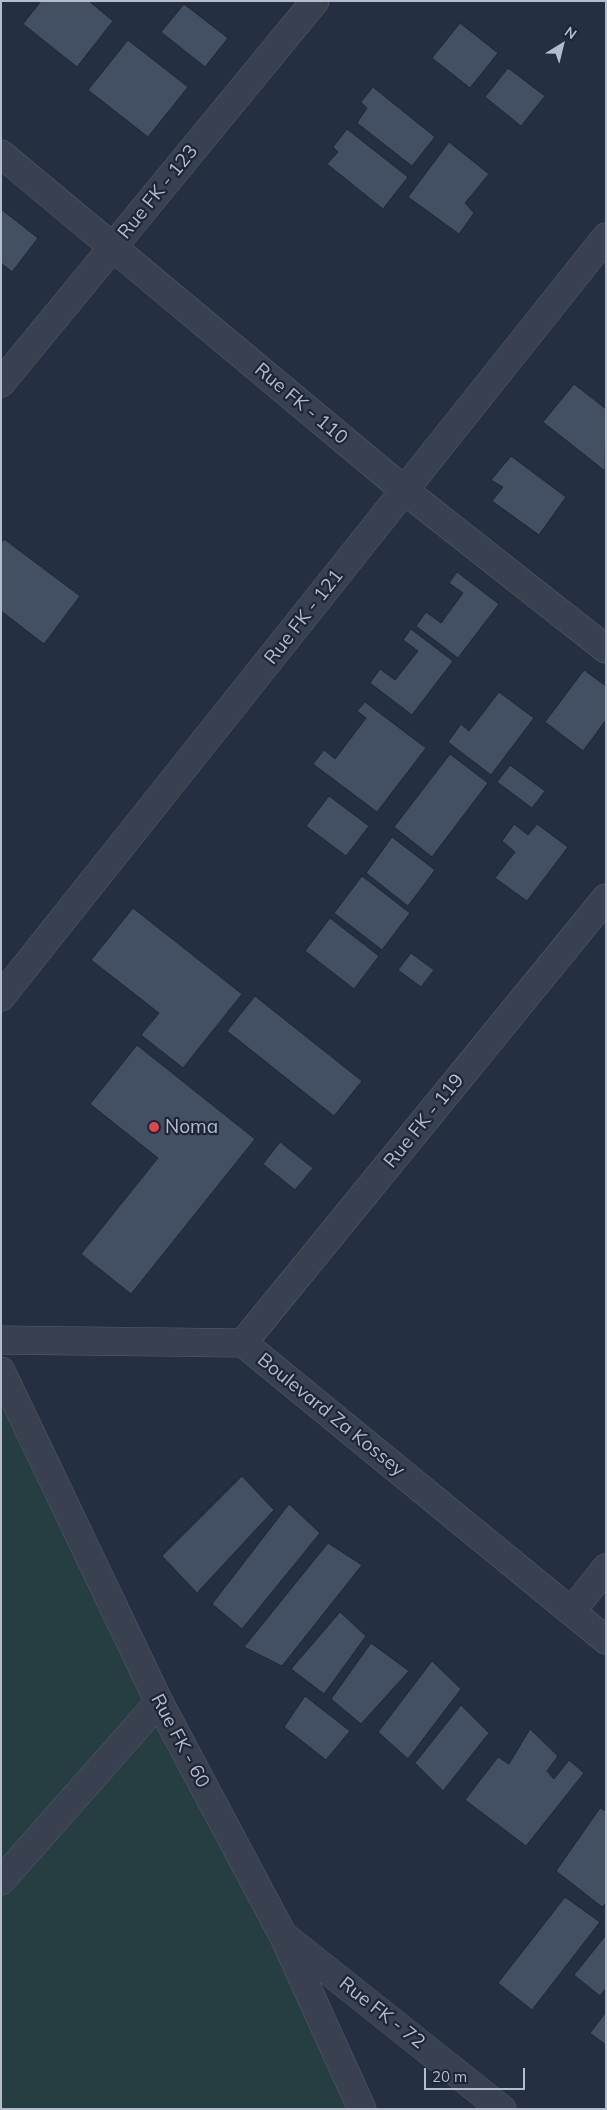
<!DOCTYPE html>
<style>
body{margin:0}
#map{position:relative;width:607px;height:2110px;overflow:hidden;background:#242f41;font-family:Mulish,sans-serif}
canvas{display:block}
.frame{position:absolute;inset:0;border:2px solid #b5bccb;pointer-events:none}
.north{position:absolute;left:537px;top:20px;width:50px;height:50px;-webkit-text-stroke:4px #1d2636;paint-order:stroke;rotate:36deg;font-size:14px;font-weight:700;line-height:20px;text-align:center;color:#b5bccb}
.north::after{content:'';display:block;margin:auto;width:18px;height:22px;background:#b5bccb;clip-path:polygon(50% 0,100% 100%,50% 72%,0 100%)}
.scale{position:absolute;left:424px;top:2068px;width:101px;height:22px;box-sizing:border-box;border:2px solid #b5bccb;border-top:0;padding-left:6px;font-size:15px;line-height:18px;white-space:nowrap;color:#b5bccb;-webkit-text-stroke:4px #1d2636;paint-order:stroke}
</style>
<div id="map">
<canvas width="607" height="2110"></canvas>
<div class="frame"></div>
<div class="north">N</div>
<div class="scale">20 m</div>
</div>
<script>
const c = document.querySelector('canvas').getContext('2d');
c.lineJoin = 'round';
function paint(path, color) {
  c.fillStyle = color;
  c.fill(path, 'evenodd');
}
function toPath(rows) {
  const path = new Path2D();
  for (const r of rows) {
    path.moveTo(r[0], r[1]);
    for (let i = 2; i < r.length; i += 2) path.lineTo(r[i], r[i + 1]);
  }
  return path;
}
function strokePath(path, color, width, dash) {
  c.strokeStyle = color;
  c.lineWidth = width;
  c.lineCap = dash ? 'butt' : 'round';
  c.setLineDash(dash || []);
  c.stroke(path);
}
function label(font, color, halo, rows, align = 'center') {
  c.font = font + ' Mulish,sans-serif';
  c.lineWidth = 4.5;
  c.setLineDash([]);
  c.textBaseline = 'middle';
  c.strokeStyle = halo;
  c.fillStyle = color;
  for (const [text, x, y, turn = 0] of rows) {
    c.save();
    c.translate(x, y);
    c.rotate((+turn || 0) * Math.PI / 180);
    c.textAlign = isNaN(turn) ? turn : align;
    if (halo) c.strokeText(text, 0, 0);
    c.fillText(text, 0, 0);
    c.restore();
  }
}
const green = toPath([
 [1,1382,356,2109,1,2109]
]);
const building = toPath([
 [41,1,89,1,113,21,77,67,23,24,41,1],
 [184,4,228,38,205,67,161,32,184,4],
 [460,23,498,53,470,88,432,58,460,23],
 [128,40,188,87,148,137,88,90,128,40],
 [508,68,545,96,521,126,485,97,508,68],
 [373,87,435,137,412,166,357,123,367,108,361,102,373,87],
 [347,129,408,177,383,209,327,164,338,152,333,147,347,129],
 [449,142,489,174,465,203,474,213,459,234,408,197,449,142],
 [1,209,38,238,12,272,1,263,1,209],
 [574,384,606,409,605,471,543,422,574,384],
 [511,456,566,497,539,535,492,501,503,487,491,480,511,456],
 [4,539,80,596,44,644,1,611,1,543,4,539],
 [457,572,499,604,458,658,416,626,426,612,441,623,463,593,449,583,457,572],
 [411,629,453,661,412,715,370,683,380,669,395,680,418,651,403,640,411,629],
 [584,670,606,686,606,720,583,751,545,722,584,670],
 [499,692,534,718,491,775,448,742,461,724,469,731,499,692],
 [365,702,426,748,377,812,313,764,324,750,335,759,366,718,357,711,365,702],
 [450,754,488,783,432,857,394,827,450,754],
 [510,765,545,791,532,808,497,782,510,765],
 [329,796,369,826,346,856,306,826,329,796],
 [514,824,528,835,537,824,568,847,527,901,495,878,515,852,502,841,514,824],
 [392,837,435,870,408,906,366,873,392,837],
 [362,876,410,913,382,950,334,913,362,876],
 [133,908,242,994,183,1068,141,1035,159,1013,91,960,133,908],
 [330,918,379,956,354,989,305,951,330,918],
 [411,953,434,970,421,987,398,970,411,953],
 [255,996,362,1081,334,1116,227,1031,255,996],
 [137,1045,255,1139,131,1294,81,1254,158,1158,90,1104,137,1045],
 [280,1142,313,1168,295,1190,263,1164,280,1142],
 [242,1476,274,1510,197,1593,162,1556,242,1476],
 [289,1504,320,1533,242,1629,212,1604,289,1504],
 [328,1543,362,1565,282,1666,244,1647,328,1543],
 [340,1612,366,1636,324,1694,291,1669,340,1612],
 [371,1643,409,1671,361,1724,331,1699,371,1643],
 [432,1661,461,1689,408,1759,378,1732,432,1661],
 [305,1696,350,1731,326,1760,284,1727,305,1696],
 [461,1705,489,1733,443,1791,415,1763,461,1705],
 [530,1729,558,1756,547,1771,554,1779,569,1760,584,1773,526,1846,465,1800,498,1757,509,1764,530,1729],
 [600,1808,606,1811,606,1903,602,1907,556,1871,600,1808],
 [565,1897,600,1922,532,2010,498,1983,565,1897],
 [606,1935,606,1988,600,1996,574,1975,606,1935],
 [606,2012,606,2045,590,2033,606,2012]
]);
const minor = toPath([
 [1,154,404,490,606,649],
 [1,383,315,1],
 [1,997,606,237],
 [1,1340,243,1343,606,1640],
 [243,1343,606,898],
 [1,1371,159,1702,284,1937,362,2109],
 [571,1612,606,1568],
 [1,1881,159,1702],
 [288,1939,502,2109]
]);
const markers = [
 [154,1127,6,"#e0444e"]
];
const streetNames = [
 ["Rue FK - 123",158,192,-51],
 ["Rue FK - 110",301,404,40],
 ["Rue FK - 121",304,617,-52],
 ["Rue FK - 119",424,1121,-51],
 ["Boulevard Za Kossey",331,1415,39],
 ["Rue FK - 60",180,1741,62],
 ["Rue FK - 72",382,2013,38]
];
const poiNames = [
 ["Noma",165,1127]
];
paint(green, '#263d42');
paint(building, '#434f63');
strokePath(building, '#1f2838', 1);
strokePath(minor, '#545c6b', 29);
strokePath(minor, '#394150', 28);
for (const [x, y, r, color] of markers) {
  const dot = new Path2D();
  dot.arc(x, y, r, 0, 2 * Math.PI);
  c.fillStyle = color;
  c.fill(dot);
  strokePath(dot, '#1d2636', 2);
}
label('19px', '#b5bccb', '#1d2636', streetNames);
label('19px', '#b5bccb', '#1d2636', poiNames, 'left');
</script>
